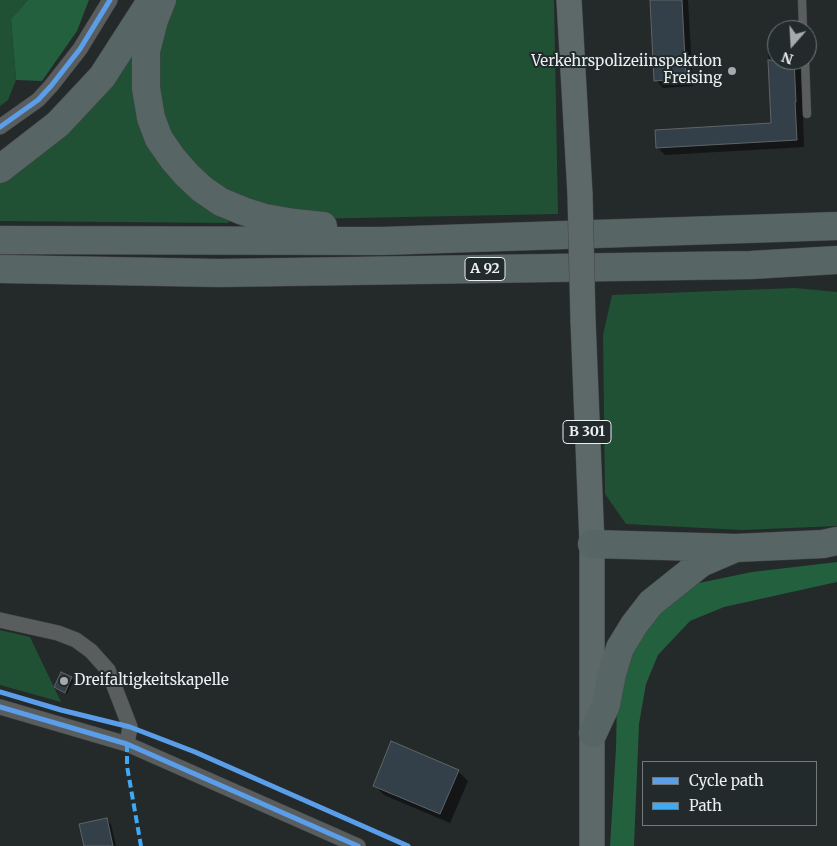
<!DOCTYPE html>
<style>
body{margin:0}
#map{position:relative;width:837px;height:846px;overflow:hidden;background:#24292a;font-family:Merriweather,serif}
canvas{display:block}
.legend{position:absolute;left:642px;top:761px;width:175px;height:65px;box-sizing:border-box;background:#222a2c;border:1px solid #72797b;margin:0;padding:6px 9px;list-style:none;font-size:15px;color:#eaeff1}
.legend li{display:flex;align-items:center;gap:10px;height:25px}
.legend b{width:25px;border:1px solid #72797b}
.north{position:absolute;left:767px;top:20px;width:50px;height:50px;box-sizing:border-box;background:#222a2c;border:1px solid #72797b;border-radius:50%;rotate:199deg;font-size:14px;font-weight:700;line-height:20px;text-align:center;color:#eaeff1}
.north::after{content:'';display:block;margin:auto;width:18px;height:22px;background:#a5aaab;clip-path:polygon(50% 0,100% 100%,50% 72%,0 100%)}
</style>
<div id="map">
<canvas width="837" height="846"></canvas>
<ul class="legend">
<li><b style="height:6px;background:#5a9eea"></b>Cycle path</li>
<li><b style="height:6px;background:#3fa9f5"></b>Path</li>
</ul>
<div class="north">N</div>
</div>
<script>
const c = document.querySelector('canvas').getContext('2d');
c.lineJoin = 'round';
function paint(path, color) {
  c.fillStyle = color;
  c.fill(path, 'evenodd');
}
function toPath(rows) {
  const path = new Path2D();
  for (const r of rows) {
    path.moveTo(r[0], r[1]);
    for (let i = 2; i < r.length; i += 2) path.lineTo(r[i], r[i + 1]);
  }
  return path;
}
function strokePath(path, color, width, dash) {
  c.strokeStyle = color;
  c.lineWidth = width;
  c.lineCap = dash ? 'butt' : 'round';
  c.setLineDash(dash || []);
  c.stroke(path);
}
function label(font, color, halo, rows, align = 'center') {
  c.font = font + ' Merriweather,serif';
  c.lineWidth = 4;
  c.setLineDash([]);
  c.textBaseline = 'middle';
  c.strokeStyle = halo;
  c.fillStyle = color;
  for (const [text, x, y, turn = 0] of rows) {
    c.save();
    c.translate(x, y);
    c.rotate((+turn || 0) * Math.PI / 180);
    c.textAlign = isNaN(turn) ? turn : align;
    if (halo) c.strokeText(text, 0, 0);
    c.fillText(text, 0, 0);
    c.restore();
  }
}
const green = toPath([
 [0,0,28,0,11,19,16,80,8,100,0,106],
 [172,0,554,0,558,214,304,219,259,211,199,179,160,119,155,45],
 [142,25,132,72,141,116,160,161,188,195,230,219,228,223,0,221,0,178],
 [795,288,837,292,837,526,742,530,626,524,605,494,603,335,612,295],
 [0,630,30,637,61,702,0,685]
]);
const forest = toPath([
 [28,0,89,0,77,31,42,81,16,80,11,19],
 [837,562,837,582,724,607,690,621,658,655,646,684,639,724,634,846,610,846,616,748,617,701,626,666,640,640,661,613,681,593,699,583,752,572]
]);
const shadow = toPath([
 [651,0,688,0,693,86,663,88,656,80],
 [777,45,777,60,801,60,804,147,665,155,657,147,772,124,768,46],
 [62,673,74,680,67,694,55,687],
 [458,771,468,781,450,823,384,795,374,785],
 [106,819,111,824,116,846,85,846]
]);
const building = toPath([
 [650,0,682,0,686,79,654,81,650,0],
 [768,60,794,60,796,102,795,102,797,140,656,148,655,130,771,123,768,60],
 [61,672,72,677,65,693,54,687,61,672],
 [391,741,459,770,440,814,373,786,391,741],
 [107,818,113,846,84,846,79,824,107,818]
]);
const lane = toPath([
 [802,0,803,30],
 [805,60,807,114]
]);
const street = toPath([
 [0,127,38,100,51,86,80,49,110,0],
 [0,620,58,633,76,640,91,651,108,670,130,727,127,744],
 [0,707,127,744,358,846]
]);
const primary = toPath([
 [569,0,580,194],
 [583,320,592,544,592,846]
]);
const highway = toPath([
 [162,0,154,20,146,51,146,88,151,118,159,139,173,159,187,175,202,189,221,202,243,211,265,218,294,223,323,226],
 [0,169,58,124,102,77,151,1],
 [0,240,382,241,837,226],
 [0,269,219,273,751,265,837,260],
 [592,544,736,548,823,544,837,541],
 [593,733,606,705,612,674,620,648,634,625,651,603,701,563,736,548]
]);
const primaryBridge = toPath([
 [580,194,583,320]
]);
const quiet = toPath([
 [127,744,127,766,141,846]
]);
const cycleway = toPath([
 [0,127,38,100,51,86,80,49,110,0],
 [0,692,61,710,130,727,195,752,408,846],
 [0,707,127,744,358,846]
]);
const markers = [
 [732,71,5,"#a5aaab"],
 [64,681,5,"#a5aaab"]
];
const shields = [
 [485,269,40],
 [587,432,48]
];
const shieldNames = [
 ["A 92",485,269],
 ["B 301",587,432]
];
const poiNames = [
 ["Verkehrspolizeiinspektion",722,62],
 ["Freising",722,79],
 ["Dreifaltigkeitskapelle",74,681,"left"]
];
paint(green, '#205134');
paint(forest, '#23603e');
paint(shadow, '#0007');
paint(building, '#334049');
strokePath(building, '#616466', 1);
strokePath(lane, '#424547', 9);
strokePath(street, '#424547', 16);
strokePath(primary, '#424547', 26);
strokePath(highway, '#424547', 29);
strokePath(lane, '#5a5d5e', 8);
strokePath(street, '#5a5d5e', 15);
strokePath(primary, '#5d6868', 25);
strokePath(highway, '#576565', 28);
strokePath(primaryBridge, '#424547', 26, []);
strokePath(primaryBridge, '#5d6868', 25);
strokePath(quiet, '#3fa9f5', 4, [8, 4]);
strokePath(cycleway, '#5a9eea', 5);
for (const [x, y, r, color] of markers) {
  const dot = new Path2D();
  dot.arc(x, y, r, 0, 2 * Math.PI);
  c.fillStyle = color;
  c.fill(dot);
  strokePath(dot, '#222a2c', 2);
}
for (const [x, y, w] of shields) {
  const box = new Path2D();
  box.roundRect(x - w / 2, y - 11.5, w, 23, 4);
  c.fillStyle = '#222a2c';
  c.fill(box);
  strokePath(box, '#eaeff1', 1);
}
label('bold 14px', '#eaeff1', null, shieldNames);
label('15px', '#eaeff1', '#222a2c', poiNames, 'right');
</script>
